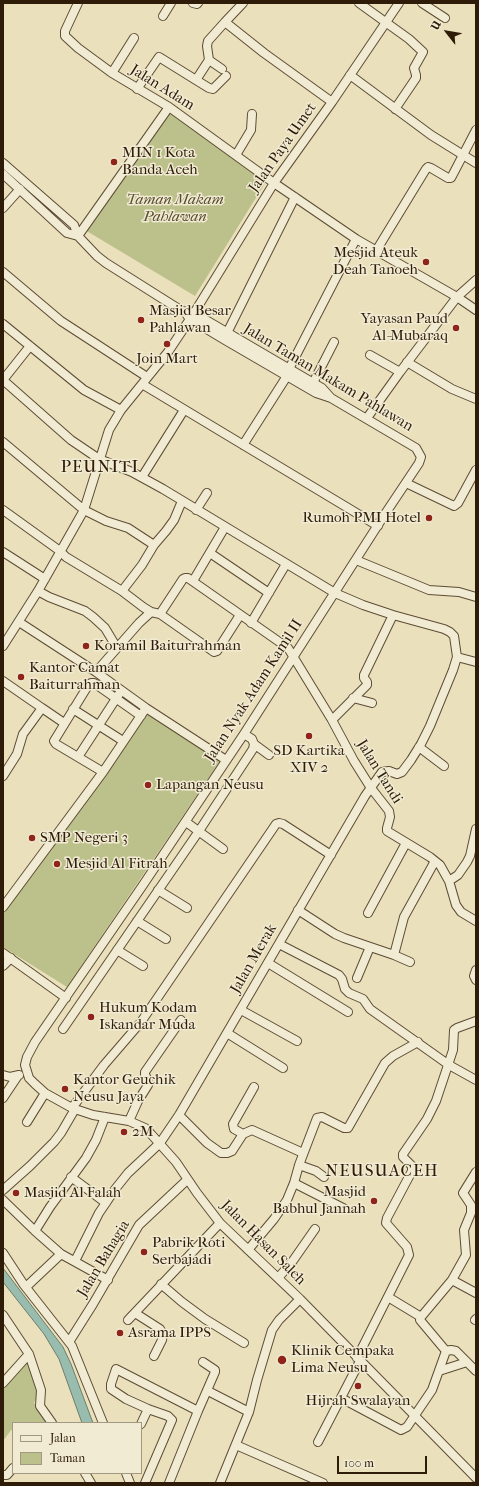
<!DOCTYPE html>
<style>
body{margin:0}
#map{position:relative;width:479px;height:1486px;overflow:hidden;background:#eae0bb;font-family:"IM FELL French Canon",serif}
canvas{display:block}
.frame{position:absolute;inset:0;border:4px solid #2e1b08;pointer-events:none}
.legend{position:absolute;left:12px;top:1422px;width:130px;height:52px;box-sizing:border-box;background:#f1ebd3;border:1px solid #a39882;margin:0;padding:5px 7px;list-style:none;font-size:12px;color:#2e1b08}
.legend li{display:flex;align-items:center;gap:8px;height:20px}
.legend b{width:20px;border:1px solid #a39882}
.north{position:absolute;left:427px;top:12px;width:40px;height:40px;-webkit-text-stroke:3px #f1ebd3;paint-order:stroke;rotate:301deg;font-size:11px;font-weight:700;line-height:16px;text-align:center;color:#2e1b08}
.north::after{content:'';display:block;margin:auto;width:14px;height:18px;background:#2e1b08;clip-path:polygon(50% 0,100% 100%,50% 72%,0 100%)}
.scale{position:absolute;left:337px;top:1456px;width:90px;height:18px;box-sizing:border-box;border:2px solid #2e1b08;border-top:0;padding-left:5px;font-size:12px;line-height:14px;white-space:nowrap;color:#2e1b08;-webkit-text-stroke:3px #f1ebd3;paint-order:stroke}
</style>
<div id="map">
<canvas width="479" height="1486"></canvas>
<div class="frame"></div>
<ul class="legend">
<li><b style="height:5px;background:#f1ebd3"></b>Jalan</li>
<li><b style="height:11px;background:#bcc18c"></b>Taman</li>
</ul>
<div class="north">U</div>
<div class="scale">100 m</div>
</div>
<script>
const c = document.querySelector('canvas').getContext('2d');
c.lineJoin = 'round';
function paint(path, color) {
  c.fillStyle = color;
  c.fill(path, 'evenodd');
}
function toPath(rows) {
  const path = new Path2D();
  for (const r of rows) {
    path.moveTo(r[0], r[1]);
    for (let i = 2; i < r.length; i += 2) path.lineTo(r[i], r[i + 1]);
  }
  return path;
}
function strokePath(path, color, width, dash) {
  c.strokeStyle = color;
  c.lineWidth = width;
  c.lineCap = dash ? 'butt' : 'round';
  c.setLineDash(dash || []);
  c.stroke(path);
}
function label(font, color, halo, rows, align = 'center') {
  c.font = font + ' "IM FELL French Canon",serif';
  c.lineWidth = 3;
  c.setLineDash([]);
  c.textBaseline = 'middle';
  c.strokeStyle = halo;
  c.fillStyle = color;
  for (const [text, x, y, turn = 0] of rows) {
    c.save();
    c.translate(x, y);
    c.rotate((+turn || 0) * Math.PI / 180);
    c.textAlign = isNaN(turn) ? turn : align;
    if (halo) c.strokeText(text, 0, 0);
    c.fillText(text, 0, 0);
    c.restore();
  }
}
const green = toPath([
 [166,110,267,180,195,296,85,230],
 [147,707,222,758,67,987,3,947,3,911],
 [26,1355,39,1390,34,1403,50,1423,13,1423,13,1431,11,1430,3,1441,3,1380]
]);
const water = toPath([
 [3,1268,63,1347,71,1364,93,1423,82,1423,59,1359,44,1334,3,1282,3,1268]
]);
const minor = toPath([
 [78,3,65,31,65,36,78,48,112,73,169,107,274,183,356,239,289,369,287,376,243,445],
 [193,3,197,4,198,3],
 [243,3,225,22,264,53,332,102],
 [359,3,409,39,423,52,414,68,416,75,416,78,395,109],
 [422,3,445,18],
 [163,16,171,3],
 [209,60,222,69],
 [112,73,134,38],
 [350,75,431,135,476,163],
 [196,80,209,88,213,89,226,76],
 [137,89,159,57,196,80,209,60,207,46,208,41,225,22],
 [236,155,251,130,252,114],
 [3,163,74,225,78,236,97,256,106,263,182,311,194,313,322,388,331,398,416,448,421,457,419,463,385,514,244,734,143,885,35,1042,27,1057,25,1065,29,1078,35,1084,45,1093,72,1108,93,1115,129,1121,145,1128,151,1134,176,1162,197,1193,220,1223,300,1299,476,1478],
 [3,174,67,233,78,236],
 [3,208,20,189],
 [78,236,169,107],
 [356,239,457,297,476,310],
 [376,251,426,169,428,167,431,168,448,178,451,178,476,130],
 [3,272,61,321,147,377],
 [187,315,190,319,225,340,316,393,331,398],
 [3,324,84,390,121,410],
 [227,333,295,197],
 [370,355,400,372],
 [407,362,452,389,476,399],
 [3,380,71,440,99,459,132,472,163,489,335,593,363,605,393,615,444,629,450,632,454,636,457,657,476,662],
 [3,380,30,346],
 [313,383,334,342],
 [142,384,378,526],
 [367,418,400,372,457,297,476,280],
 [3,442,84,510,106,521,128,528,154,545],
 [142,477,184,410],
 [406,483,454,506,458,503,476,470],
 [3,510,60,551,66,557,122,591,143,607,151,612,160,614,214,652,217,651,240,615],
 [196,510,207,493],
 [3,552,45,579],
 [210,553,269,593],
 [356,560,429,590,459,592,476,597],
 [193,581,225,527],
 [38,591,49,597,85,611,93,617,105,628,117,648],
 [122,591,142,565,154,545,166,531,174,520,182,501],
 [160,614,183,579,185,578,188,578,288,648,332,720,354,761,371,788,389,811,390,817,387,828,387,831,430,857,440,865,449,881,456,905,461,912,476,921],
 [19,622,96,672,146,708,226,760],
 [251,623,286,564],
 [3,646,38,591,84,510,109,430,121,410,168,352,194,313,274,183,332,102,399,3],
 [96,672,139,623,151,612],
 [3,681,42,708,23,734,17,754,3,776],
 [353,698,372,703],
 [42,708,64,723],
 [73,709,123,741],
 [332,720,367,685,367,682,364,678,364,675,393,615],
 [254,744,269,755],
 [419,747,444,766],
 [78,757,119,694],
 [103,772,56,744,54,741,89,684,91,683,94,683,141,716],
 [186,822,223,849],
 [449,881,458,875,467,862,470,856,476,829],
 [158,890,187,908],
 [3,907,103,772,146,708],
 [298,910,335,934,344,938,394,955,410,962],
 [368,913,406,843],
 [137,921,166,939],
 [279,944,339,975,342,979,345,989,349,993,363,999,370,1009,449,1065,476,1080],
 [117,950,143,966],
 [3,953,66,998],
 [394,955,404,917,435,861],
 [268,963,348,1012],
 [3,966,11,958],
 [476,970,474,976,476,980],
 [357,978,370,947],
 [241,1010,297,1041],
 [63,1029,199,831,253,749,254,744,252,739,244,734],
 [227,1033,283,1068],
 [3,1075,10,1077,19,1075],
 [3,1098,17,1077],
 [72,1108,104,1065,141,1022,276,824,279,823,283,824,331,855],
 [179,1115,207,1143,221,1153,227,1153,232,1151,243,1134,252,1130,303,1153],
 [129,1121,138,1101,148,1085,149,1082,145,1075,145,1072,181,1020],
 [27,1122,45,1093],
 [243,1134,234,1129,233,1124,254,1087],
 [299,1165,316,1171,324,1177],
 [71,1177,106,1203],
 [294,1183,345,1209],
 [3,1190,30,1166,54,1142,61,1133,75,1109],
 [3,1200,35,1231,61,1254,108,1280],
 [35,1231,50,1207,86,1158,96,1140,105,1117],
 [248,1250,274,1219,287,1200,294,1183,299,1165,317,1118,322,1117,344,1128,348,1128,385,1063,393,1056,418,1042],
 [3,1253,24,1285,72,1346,103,1423],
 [75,1261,99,1213,116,1188,128,1173,160,1143,179,1115,365,796,382,772,389,771,397,774,402,772,411,760,421,744,430,726,453,670,457,657],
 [278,1278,292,1262,315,1229],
 [452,1280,476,1293],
 [161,1284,182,1302,205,1319,244,1343],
 [26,1287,61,1254],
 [388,1297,421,1317],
 [135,1313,160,1329,163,1334,162,1340,154,1356],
 [3,1315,29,1354,41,1390,40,1406,52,1423],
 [128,1320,220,1223],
 [475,1320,476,1319],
 [69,1342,93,1304,139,1225,187,1180],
 [446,1351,451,1350,456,1351,476,1371],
 [357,1358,409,1255,407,1247,386,1223,387,1218,412,1171,412,1166,403,1157,403,1154,427,1119,436,1101,453,1050,454,1030,457,1028,476,1021],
 [439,1371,467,1362],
 [3,1383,29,1354],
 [208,1391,249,1412],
 [341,1398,401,1430,407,1427,432,1390,446,1351,420,1320,421,1317,452,1280,466,1255,464,1230,471,1213,471,1205,463,1193,476,1172],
 [141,1424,148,1409],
 [318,1442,360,1361],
 [236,1445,323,1483],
 [85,1473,91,1483],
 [126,1473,130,1483],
 [3,1475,7,1475,13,1468],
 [145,1483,172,1420,168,1416,148,1409,126,1399,111,1389,111,1384,116,1369,198,1411],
 [169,1483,198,1411,215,1372,215,1370,203,1362],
 [220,1483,249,1412,257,1380,272,1330,279,1320,300,1299]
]);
const markers = [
 [114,162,4,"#8f2418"],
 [426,262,4,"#8f2418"],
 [141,320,4,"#8f2418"],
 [456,328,4,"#8f2418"],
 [167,344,4,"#8f2418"],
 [429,518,4,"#8f2418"],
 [86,646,4,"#8f2418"],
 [21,677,4,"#8f2418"],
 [309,736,4,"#8f2418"],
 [148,785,4,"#8f2418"],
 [32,838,4,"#8f2418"],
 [57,864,4,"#8f2418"],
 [91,1017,4,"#8f2418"],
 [65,1089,4,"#8f2418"],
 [124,1132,4,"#8f2418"],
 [16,1193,4,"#8f2418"],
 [374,1201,4,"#8f2418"],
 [144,1252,4,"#8f2418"],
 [120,1333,4,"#8f2418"],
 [282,1360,5,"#8f2418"],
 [358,1386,4,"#8f2418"]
];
const streetNames = [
 ["Jalan Adam",162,88,32],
 ["Jalan Paya Umet",283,148,-55],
 ["Jalan Taman Makam Pahlawan",328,378,31],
 ["Jalan Nyak Adam Kamil II",254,691,-57],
 ["Jalan Tandi",379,772,58],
 ["Jalan Merak",254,959,-60],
 ["Jalan Hasan Saleh",263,1243,45],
 ["Jalan Bahagia",104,1259,-59]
];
const poiNames = [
 ["MIN 1 Kota",122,153],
 ["Banda Aceh",122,170],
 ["Mesjid Ateuk",418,253,"right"],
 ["Deah Tanoeh",418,270,"right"],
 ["Masjid Besar",149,311],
 ["Pahlawan",149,328],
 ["Yayasan Paud",448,319,"right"],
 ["Al-Mubaraq",448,336,"right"],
 ["Join Mart",167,359,"center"],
 ["Rumoh PMI Hotel",421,518,"right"],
 ["Koramil Baiturrahman",94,646],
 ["Kantor Camat",29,668],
 ["Baiturrahman",29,685],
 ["SD Kartika",309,751,"center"],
 ["XIV 2",309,768,"center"],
 ["Lapangan Neusu",156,785],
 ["SMP Negeri 3",40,838],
 ["Mesjid Al Fitrah",65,864],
 ["Hukum Kodam",99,1008],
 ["Iskandar Muda",99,1025],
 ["Kantor Geuchik",73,1080],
 ["Neusu Jaya",73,1097],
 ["2M",132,1132],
 ["Masjid",366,1192,"right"],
 ["Babhul Jannah",366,1209,"right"],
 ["Masjid Al Falah",24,1193],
 ["Pabrik Roti",152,1243],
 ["Serbajadi",152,1260],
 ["Asrama IPPS",128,1333],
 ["Klinik Cempaka",291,1351],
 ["Lima Neusu",291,1368],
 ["Hijrah Swalayan",358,1401,"center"]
];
const parkNames = [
 ["Taman Makam",175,200],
 ["Pahlawan",175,217]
];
const quarterNames = [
 ["PEUNITI",100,468],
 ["NEUSUACEH",382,1172]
];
paint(green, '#bcc18c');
paint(water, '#98bdae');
strokePath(water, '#6e7c6c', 1);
strokePath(minor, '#5d4c35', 10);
strokePath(minor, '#f1ebd3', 8);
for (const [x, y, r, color] of markers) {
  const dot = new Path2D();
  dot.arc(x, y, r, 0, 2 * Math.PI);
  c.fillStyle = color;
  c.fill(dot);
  strokePath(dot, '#f1ebd3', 1.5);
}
label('15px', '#2e1b08', '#f1ebd3', streetNames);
label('15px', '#2e1b08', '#f1ebd3', poiNames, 'left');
label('italic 15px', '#594d30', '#f1ebd3', parkNames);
c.letterSpacing = '1px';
label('17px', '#2e1b08', '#f1ebd3', quarterNames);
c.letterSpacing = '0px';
</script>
